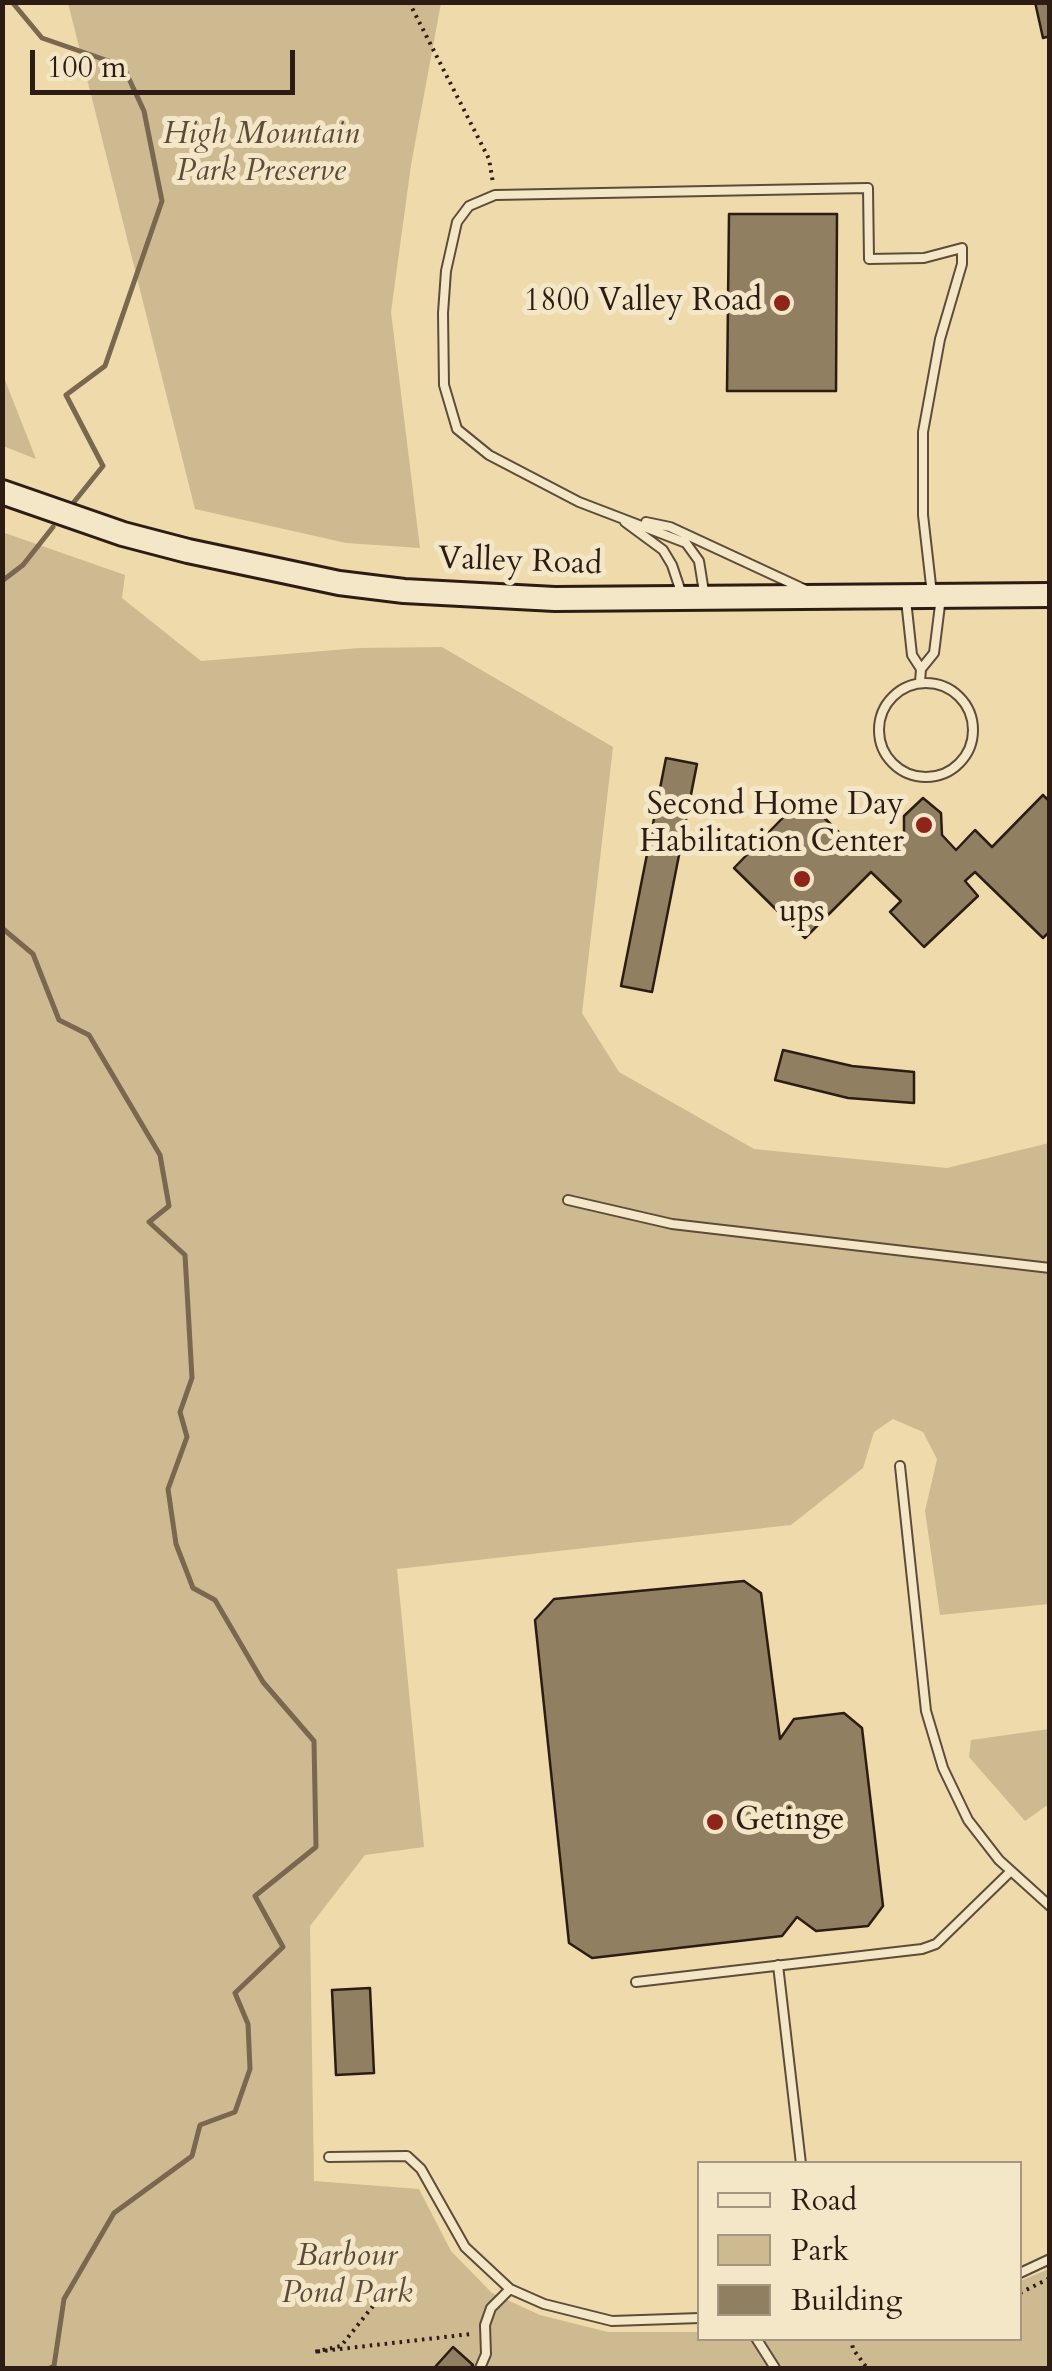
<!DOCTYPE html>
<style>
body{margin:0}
#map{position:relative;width:1052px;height:2371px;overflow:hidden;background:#eedaab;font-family:Cardo,serif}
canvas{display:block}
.frame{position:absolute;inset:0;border:5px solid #2d1c13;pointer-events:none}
.legend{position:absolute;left:697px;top:2161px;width:325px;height:180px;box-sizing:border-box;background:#f4e7c8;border:2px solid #a49680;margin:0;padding:12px 18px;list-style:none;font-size:30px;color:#2d1c13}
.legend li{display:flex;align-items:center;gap:20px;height:50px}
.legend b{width:50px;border:2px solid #a49680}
.scale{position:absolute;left:30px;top:50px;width:265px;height:45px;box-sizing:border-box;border:5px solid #2d1c13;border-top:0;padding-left:12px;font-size:30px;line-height:35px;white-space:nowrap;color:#2d1c13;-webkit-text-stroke:8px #f4e7c8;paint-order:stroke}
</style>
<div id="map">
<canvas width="1052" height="2371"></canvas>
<div class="frame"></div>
<ul class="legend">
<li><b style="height:12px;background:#f4e7c8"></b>Road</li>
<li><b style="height:28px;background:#cdba91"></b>Park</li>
<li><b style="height:28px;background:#917f62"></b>Building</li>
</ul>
<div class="scale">100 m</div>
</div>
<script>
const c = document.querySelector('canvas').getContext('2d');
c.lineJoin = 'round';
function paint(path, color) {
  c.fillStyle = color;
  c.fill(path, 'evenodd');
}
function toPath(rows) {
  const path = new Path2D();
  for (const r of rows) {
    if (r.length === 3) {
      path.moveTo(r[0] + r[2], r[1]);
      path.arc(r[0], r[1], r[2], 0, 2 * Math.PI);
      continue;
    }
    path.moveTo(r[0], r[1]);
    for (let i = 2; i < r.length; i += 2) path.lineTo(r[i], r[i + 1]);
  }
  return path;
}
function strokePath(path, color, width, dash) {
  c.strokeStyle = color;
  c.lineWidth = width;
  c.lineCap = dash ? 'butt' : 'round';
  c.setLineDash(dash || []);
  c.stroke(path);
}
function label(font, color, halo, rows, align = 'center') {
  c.font = font + ' Cardo,serif';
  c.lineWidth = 10;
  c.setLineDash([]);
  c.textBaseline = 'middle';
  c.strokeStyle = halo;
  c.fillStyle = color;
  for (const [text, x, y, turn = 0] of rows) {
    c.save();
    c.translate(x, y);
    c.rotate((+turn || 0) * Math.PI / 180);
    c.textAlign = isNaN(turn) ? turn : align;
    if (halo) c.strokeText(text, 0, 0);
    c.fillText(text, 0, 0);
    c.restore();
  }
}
const green = toPath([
 [68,3,441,3,411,165,391,312,420,548,346,543,195,509],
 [3,375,36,459,3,446],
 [2,532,125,575,122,598,201,661,359,648,442,647,613,747,582,1013,619,1072,754,1149,947,1168,1049,1143,1049,1604,940,1615,925,1511,937,1459,923,1432,893,1419,874,1432,863,1468,791,1525,397,1569,424,1847,365,1855,310,1926,314,2181,419,2189,451,2251,492,2293,540,2315,608,2332,699,2332,700,2338,1020,2338,1020,2281,1049,2269,1049,2368,3,2368],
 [1049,1729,1049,1804,1025,1821,969,1757,971,1740]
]);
const stream = toPath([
 [12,2,42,38,123,66,144,111,162,201,105,366,66,395,103,466,74,502],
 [2,581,23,565,53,527],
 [2,928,33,954,59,1020,89,1035,160,1155,169,1206,149,1222,185,1255,192,1378,180,1412,187,1437,168,1489,176,1544,193,1588,215,1600,263,1682,314,1741,316,1847,255,1896,283,1947,235,1993,248,2024,250,2069,235,2112,200,2125,192,2156,114,2213,64,2299,54,2366,50,2368]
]);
const building = toPath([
 [1035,2,1050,2,1050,36,1043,38,1035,2],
 [729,214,837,214,836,391,727,391,729,214],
 [666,758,697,764,652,992,621,986,666,758],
 [1043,795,1050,802,1050,931,1043,938,975,872,965,881,978,896,924,947,890,912,901,901,871,872,805,938,734,868,803,797,855,848,871,831,889,849,904,834,904,816,923,798,941,813,942,835,956,850,975,830,992,847,1043,795],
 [783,1050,852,1066,914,1072,914,1103,848,1098,775,1080,783,1050],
 [744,1581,761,1593,780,1739,794,1719,844,1713,862,1728,883,1906,868,1926,816,1931,797,1917,782,1936,592,1958,569,1943,535,1620,554,1599,744,1581],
 [370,1988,374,2073,336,2075,332,1990,370,1988],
 [453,2347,473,2365,470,2368,435,2367,453,2347]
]);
const path = toPath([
 [409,2,489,159,493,183],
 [1020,2293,1050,2278],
 [373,2306,341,2346,314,2352,471,2334],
 [851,2338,853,2349,867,2368]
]);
const lane = toPath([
 [625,522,663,550,672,565,682,595],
 [646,522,670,527,808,591],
 [704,592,699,561,686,543,579,502,489,455,457,429,444,385,443,313,446,271,457,222,469,206,495,195,868,188,869,259,924,258,962,248,962,264,940,339,923,432,923,515,932,594],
 [906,600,912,655,921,669],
 [920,682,921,669,934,653,941,597],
 [926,730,47],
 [568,1200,672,1224,1050,1268],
 [900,1466,926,1711,943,1768,968,1820,999,1860,1050,1906],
 [778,1965,801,2164],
 [636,1982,922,1949,936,1944,1011,1871],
 [329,2157,407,2156,421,2169,465,2247,510,2289,544,2304,612,2321,700,2318],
 [1020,2273,1050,2259],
 [756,2338,775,2368],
 [480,2368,486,2354,485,2325,491,2308,510,2289]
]);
const secondary = toPath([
 [2,492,123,534,188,551,339,583,404,591,555,599,1050,595]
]);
const markers = [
 [782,303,10,"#8f2418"],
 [924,825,10,"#8f2418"],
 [802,879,10,"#8f2418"],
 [715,1822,10,"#8f2418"]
];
const parkNames = [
 ["High Mountain",261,136],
 ["Park Preserve",261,173],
 ["Barbour",347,2258],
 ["Pond Park",347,2295]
];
const poiNames = [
 ["1800 Valley Road",762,303],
 ["Second Home Day",904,807],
 ["Habilitation Center",904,844],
 ["ups",802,914,"center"],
 ["Getinge",735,1822,"left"]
];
const streetNames = [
 ["Valley Road",520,563,2]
];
paint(green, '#cdba91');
strokePath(stream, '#79674f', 5);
paint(building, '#917f62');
strokePath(building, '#2d1c13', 2.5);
strokePath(lane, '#5d4c39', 12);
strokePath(secondary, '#2d1c13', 28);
strokePath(path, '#2d1c13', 4, [2.5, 5]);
strokePath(lane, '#f4e7c8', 8);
strokePath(secondary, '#f4e7c8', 22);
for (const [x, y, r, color] of markers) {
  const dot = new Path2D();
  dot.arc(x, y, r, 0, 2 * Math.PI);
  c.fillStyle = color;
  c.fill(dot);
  strokePath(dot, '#f4e7c8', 4);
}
label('italic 32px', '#5d4b39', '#f4e7c8', parkNames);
label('32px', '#2d1c13', '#f4e7c8', poiNames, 'right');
label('32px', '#2d1c13', '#f4e7c8', streetNames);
</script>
